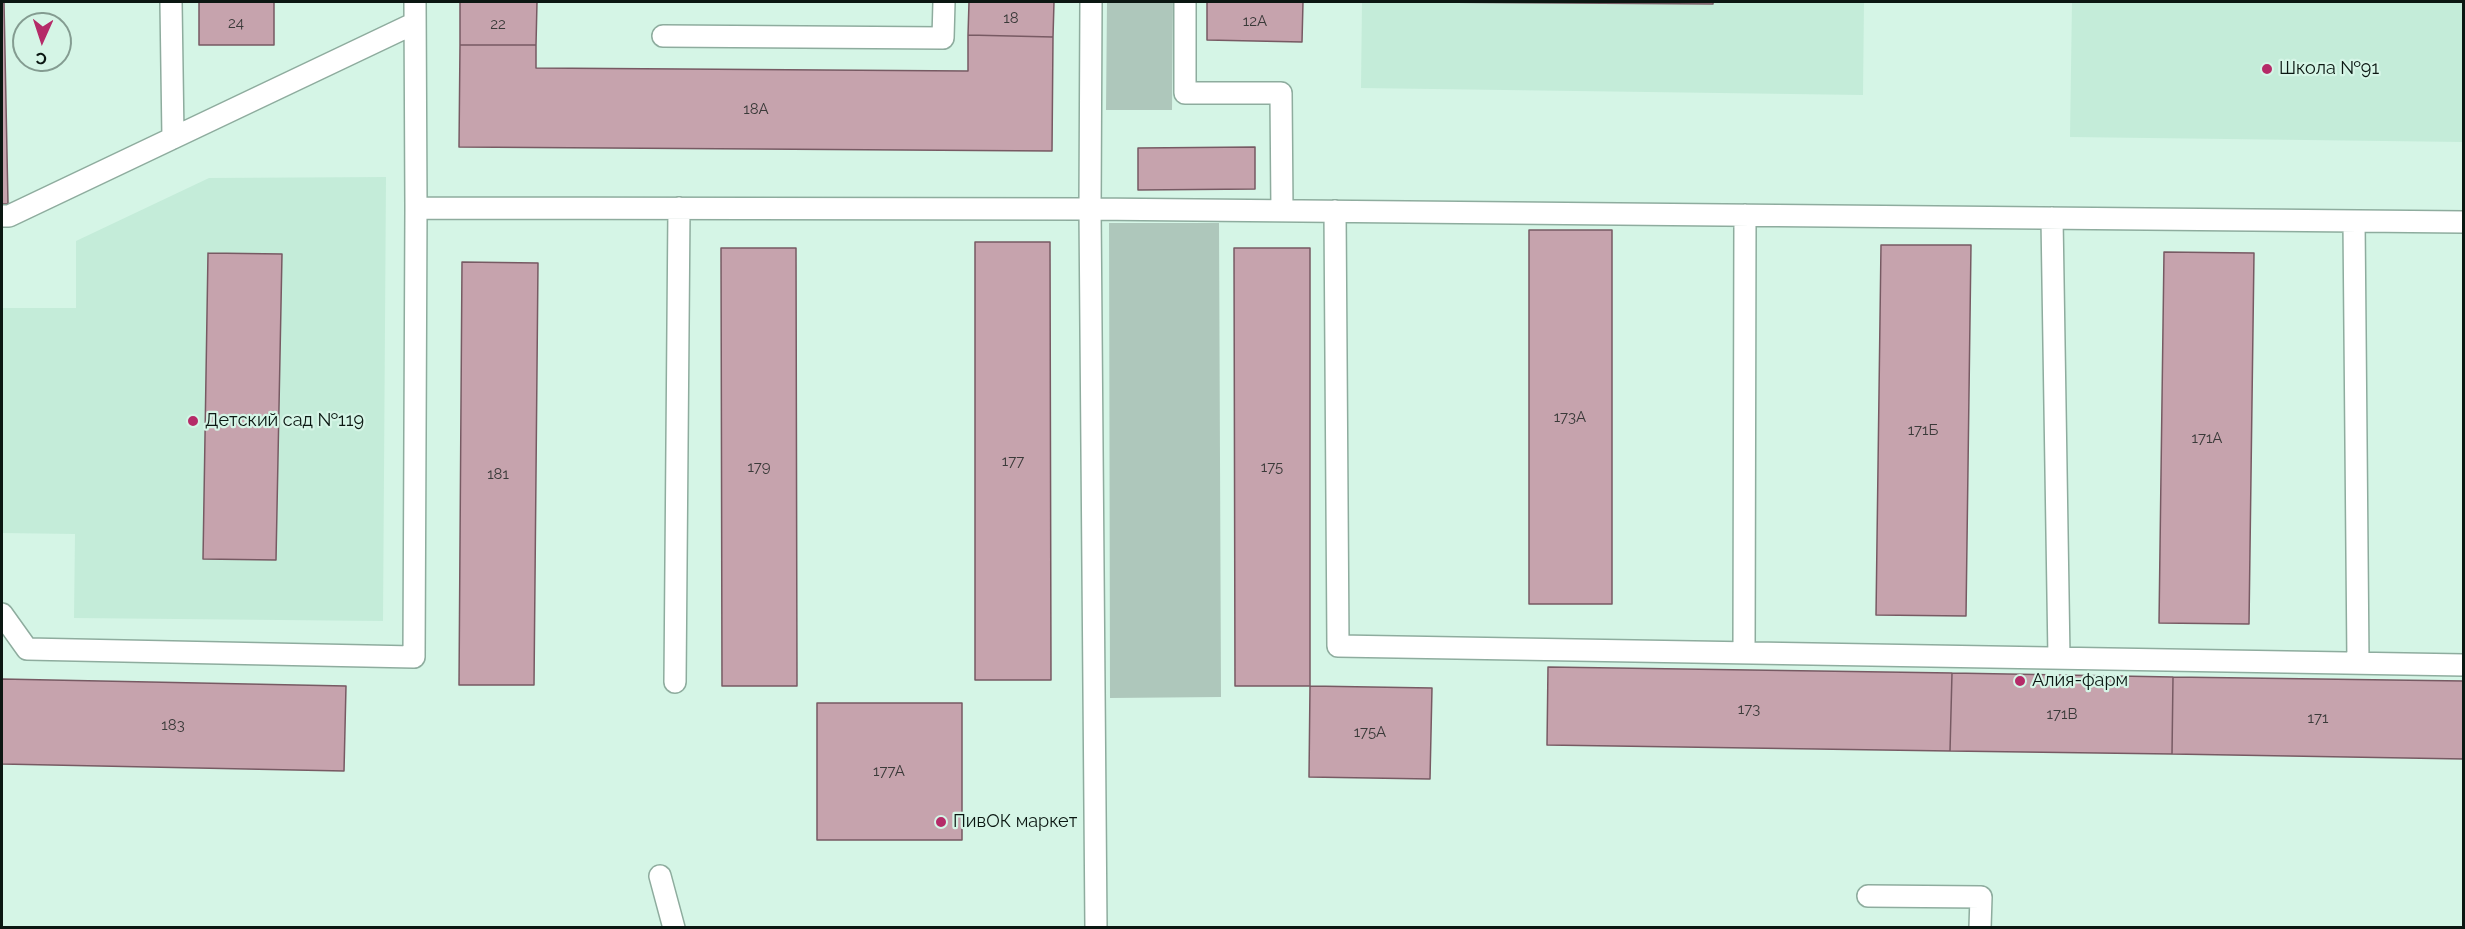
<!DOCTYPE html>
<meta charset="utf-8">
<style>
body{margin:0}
#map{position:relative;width:2465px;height:929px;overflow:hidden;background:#d5f5e6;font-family:Raleway,sans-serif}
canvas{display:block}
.frame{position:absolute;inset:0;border:3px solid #0b1712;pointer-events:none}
.north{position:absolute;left:12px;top:12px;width:60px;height:60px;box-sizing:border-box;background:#d5f5e6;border:2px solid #849c91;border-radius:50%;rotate:183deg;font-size:16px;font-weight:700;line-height:24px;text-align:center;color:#0b1712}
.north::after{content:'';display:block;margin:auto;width:21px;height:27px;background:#b52b68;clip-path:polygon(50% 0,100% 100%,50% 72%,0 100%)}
</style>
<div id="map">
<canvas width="2465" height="929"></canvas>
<div class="frame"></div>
<div class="north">С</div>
</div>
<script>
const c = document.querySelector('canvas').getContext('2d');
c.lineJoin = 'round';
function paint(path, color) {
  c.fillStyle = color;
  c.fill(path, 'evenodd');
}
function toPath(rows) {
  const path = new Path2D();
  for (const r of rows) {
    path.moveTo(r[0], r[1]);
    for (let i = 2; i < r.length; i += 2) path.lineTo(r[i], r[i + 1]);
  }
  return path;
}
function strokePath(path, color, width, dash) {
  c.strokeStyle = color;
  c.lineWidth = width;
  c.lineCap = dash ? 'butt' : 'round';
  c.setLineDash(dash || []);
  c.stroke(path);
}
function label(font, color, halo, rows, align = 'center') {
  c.font = font + ' Raleway,sans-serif';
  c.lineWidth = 4.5;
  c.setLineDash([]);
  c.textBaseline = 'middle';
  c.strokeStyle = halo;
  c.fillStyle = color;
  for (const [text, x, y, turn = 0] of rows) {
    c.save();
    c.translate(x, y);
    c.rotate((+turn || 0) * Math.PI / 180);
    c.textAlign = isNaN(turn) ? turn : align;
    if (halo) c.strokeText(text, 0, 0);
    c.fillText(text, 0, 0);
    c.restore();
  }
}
const built = toPath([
 [1362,2,1864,2,1863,95,1361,88],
 [2072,2,2463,2,2463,142,2070,137],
 [386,177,383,621,74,618,75,534,2,533,2,308,76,308,76,241,209,178]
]);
const green = toPath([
 [1107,2,1173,2,1172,110,1106,110],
 [1109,223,1219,223,1221,697,1110,698]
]);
const building = toPath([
 [2,2,4,2,8,204,2,204,2,2],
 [199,2,274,2,274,45,199,45,199,2],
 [460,2,537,2,536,45,460,45,460,2],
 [969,2,1054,2,1053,37,968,35,969,2],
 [1207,2,1303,2,1302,42,1207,40,1207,2],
 [1419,2,1713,2,1713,4,1419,2],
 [968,35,1053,37,1052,151,459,147,460,45,536,45,536,68,968,71,968,35],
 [1255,147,1255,189,1138,190,1138,148,1255,147],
 [1529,230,1612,230,1612,604,1529,604,1529,230],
 [975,242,1050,242,1051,680,975,680,975,242],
 [1881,245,1971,245,1966,616,1876,615,1881,245],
 [721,248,796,248,797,686,722,686,721,248],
 [1234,248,1310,248,1310,686,1235,686,1234,248],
 [2164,252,2254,253,2249,624,2159,623,2164,252],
 [208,253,282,254,276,560,203,559,208,253],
 [462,262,538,263,534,685,459,685,462,262],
 [1548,667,1952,673,1950,751,1547,745,1548,667],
 [1952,673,2173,677,2172,754,1950,751,1952,673],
 [2173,677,2464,681,2464,759,2172,754,2173,677],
 [2,679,346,686,344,771,2,764,2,679],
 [1310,686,1432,688,1430,779,1309,777,1310,686],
 [817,703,962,703,962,840,817,840,817,703]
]);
const lane = toPath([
 [171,2,173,138],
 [415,2,416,208],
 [1091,2,1090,209,2464,222],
 [1185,2,1185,93,1281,93,1282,211],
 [663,36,943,38,944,2],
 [1335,211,1338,646,2464,665],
 [2,216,9,216,415,23],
 [2052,218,2059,658],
 [2354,221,2358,663],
 [2,614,27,649,414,657,416,208,1090,209,1096,928],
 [1744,652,1745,215],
 [675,682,679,208],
 [660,876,674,928],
 [1868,896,1981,897,1980,928]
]);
const markers = [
 [2267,69,6,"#b52b68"],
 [193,421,6,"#b52b68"],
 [2020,681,6,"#b52b68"],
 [941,822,6,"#b52b68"]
];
const numberNames = [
 ["18",1011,18],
 ["12А",1255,21],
 ["24",236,23],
 ["22",498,24],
 ["18А",756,109],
 ["173А",1570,417],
 ["171Б",1923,430],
 ["171А",2207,438],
 ["177",1013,461],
 ["179",759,467],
 ["175",1272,467],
 ["181",498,474],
 ["173",1749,709],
 ["171В",2062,714],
 ["171",2318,718],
 ["183",173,725],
 ["175А",1370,732],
 ["177А",889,771]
];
const poiNames = [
 ["Школа №91",2279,69],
 ["Детский сад №119",205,421],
 ["Алия-фарм",2032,681],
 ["ПивОК маркет",953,822]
];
paint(built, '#c4ecd9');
paint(green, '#aec7bb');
paint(building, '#c6a3ad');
strokePath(building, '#775a63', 1.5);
strokePath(lane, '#8eac9e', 24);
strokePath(lane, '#fff', 21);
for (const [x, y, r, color] of markers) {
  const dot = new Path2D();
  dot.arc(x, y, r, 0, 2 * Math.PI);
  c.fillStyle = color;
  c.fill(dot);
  strokePath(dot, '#d5f5e6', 2);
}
label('15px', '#3a3a39', null, numberNames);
label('18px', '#0b1712', '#d5f5e6', poiNames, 'left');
</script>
